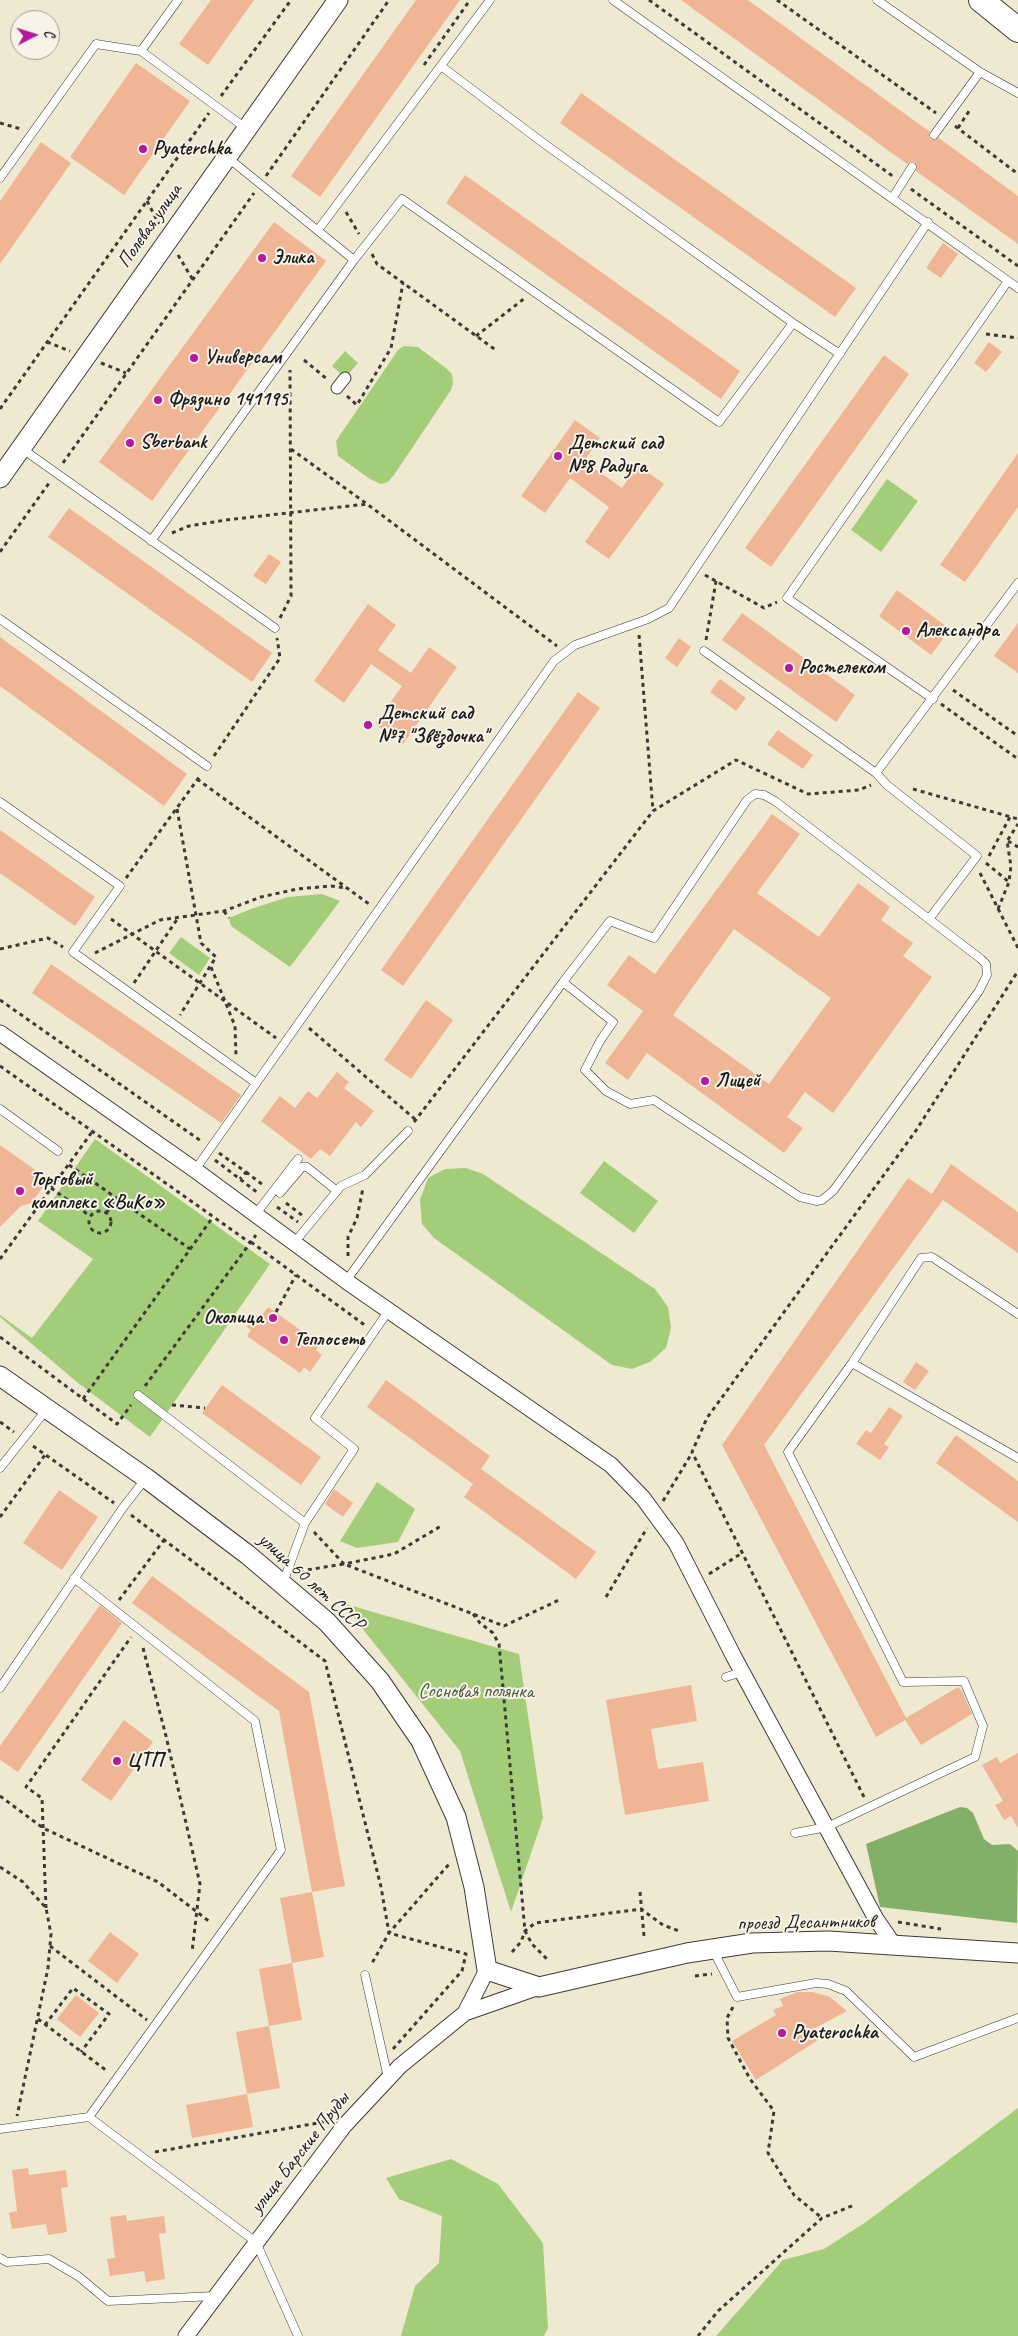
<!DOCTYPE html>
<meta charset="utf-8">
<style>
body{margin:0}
#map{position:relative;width:1018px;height:2336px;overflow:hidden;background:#f0e9d1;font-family:Caveat,sans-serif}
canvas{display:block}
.north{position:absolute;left:10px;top:10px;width:50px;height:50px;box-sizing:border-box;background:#f7f3e8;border:1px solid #9f9d96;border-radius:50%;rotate:85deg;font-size:14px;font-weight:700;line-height:20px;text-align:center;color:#1c1c1c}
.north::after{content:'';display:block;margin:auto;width:18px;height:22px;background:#b5179e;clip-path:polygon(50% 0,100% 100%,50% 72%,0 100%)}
</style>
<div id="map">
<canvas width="1018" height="2336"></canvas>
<div class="north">С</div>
</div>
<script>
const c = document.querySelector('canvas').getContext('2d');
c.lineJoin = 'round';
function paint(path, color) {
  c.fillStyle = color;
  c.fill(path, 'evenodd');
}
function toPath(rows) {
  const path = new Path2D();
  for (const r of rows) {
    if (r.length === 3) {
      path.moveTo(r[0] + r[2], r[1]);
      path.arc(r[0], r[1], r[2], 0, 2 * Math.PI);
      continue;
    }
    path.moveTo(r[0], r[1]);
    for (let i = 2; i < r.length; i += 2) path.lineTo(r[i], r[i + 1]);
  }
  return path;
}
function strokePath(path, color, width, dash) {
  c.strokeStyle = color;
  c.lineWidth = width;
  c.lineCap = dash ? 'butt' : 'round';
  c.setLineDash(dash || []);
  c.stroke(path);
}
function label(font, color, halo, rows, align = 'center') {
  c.font = font + ' Caveat,sans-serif';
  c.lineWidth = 4;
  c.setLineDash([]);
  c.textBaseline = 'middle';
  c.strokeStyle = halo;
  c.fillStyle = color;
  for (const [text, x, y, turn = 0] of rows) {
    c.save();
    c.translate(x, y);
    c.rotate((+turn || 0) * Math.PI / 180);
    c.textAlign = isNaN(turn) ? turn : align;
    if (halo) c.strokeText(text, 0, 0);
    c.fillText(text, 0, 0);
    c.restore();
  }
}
const green = toPath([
 [404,346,418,347,447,369,452,374,453,383,451,390,394,475,388,482,381,484,370,479,338,456,336,441,398,350],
 [345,351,358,363,345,378,332,366],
 [887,479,918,501,881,552,851,530],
 [322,894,340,901,290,967,231,926,229,918,251,909,288,897],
 [181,937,210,958,199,975,169,953],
 [95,1139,270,1264,150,1437,78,1383,0,1317,0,1315,32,1338,93,1259,38,1221],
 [604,1161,658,1201,634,1233,580,1193],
 [466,1168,483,1174,655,1289,668,1307,671,1328,666,1348,650,1362,632,1369,612,1365,434,1238,422,1224,420,1200,428,1178,445,1169],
 [377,1482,415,1509,398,1542,357,1548,340,1541],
 [342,1603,519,1654,543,1818,511,1912,460,1751],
 [1018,2108,1018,2336,716,2336,783,2260,824,2249,866,2222],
 [451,2159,498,2184,543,2243,548,2328,544,2336,401,2336,415,2286,439,2263,442,2216,399,2199,386,2178]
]);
const forest = toPath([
 [960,1807,967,1808,973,1813,984,1839,992,1845,1010,1844,1018,1851,1017,1923,880,1907,866,1844]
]);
const building = toPath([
 [211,0,254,0,208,65,179,44],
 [416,0,460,0,320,197,291,176],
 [681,0,748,0,930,132,929,137,931,140,939,138,1018,196,1018,244,916,171,915,163,912,161,907,164],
 [136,63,190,101,124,195,70,157],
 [581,93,856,288,835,317,560,123],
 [41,142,71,163,0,264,0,201],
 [465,175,740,371,721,399,446,203],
 [274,222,326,261,152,501,99,462],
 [943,243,958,254,941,278,926,268],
 [989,342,1002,352,986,372,974,363],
 [884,355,909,374,771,567,745,548],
 [575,420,600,438,584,461,622,488,638,465,664,484,609,559,585,542,609,507,570,478,545,513,521,496],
 [1018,453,1018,507,965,582,940,565],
 [69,508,272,653,252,682,48,537],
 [269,554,281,562,266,584,253,576],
 [897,590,950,629,931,655,879,616],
 [368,604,396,625,378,650,411,673,429,647,457,667,403,744,375,724,402,686,371,664,344,703,314,681],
 [742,613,855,695,836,722,722,640],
 [1018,623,1018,673,994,656],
 [0,637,187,774,164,806,0,686],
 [679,638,691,647,677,667,665,658],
 [720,679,746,698,736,711,710,692],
 [578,692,600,708,403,986,381,970],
 [778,730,813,755,803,769,767,744],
 [772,814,800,834,757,893,819,937,858,883,890,907,881,920,913,943,903,956,932,977,833,1113,805,1092,787,1117,803,1128,784,1153,647,1053,628,1080,605,1063,643,1011,607,985,629,955,655,974],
 [734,929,831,998,769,1084,673,1015],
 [0,830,95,897,75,926,0,873],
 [51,964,241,1095,221,1123,32,993],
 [426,1000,453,1020,411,1079,384,1060],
 [337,1072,349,1082,344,1088,374,1111,361,1127,356,1122,330,1156,320,1149,311,1159,261,1121,280,1096,295,1108,308,1091,317,1098],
 [0,1145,48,1179,32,1203,21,1206,0,1227],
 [951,1164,1018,1212,1018,1253,943,1200,764,1445,906,1718,958,1687,962,1691,972,1714,921,1745,905,1720,876,1737,722,1445,908,1178,932,1194],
 [268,1307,320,1344,316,1350,322,1355,310,1372,304,1367,300,1373,247,1336,251,1330,247,1327,255,1314,260,1318],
 [916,1362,929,1371,915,1390,903,1382],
 [386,1380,490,1456,481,1469,596,1552,576,1579,464,1497,473,1484,367,1407],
 [222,1385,321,1457,301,1485,202,1413],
 [889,1407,903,1416,884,1444,889,1447,880,1460,856,1444,866,1430,871,1433],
 [956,1435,1018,1481,1018,1522,936,1463],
 [334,1489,353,1503,343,1517,325,1504],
 [59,1490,98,1517,62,1570,23,1543],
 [152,1576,309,1692,345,1886,312,1892,279,1711,132,1603],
 [100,1605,122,1623,18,1772,0,1760,0,1746],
 [691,1685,697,1721,651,1729,658,1769,703,1762,709,1801,625,1815,606,1700],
 [124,1720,153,1742,111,1801,81,1780],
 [1018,1753,1018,1828,1011,1816,1004,1820,995,1805,1003,1801,982,1765,997,1757,1000,1763],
 [312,1892,324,1957,292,1963,280,1898],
 [110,1932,139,1954,117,1983,88,1961],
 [292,1963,302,2020,269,2026,259,1969],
 [797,1992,813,1992,830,1997,847,2011,815,2028,821,2038,756,2080,732,2041,776,2015,773,2010,783,2006,780,1999],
 [76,1995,99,2013,80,2037,57,2019],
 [269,2026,280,2088,247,2094,236,2032],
 [247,2094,253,2127,192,2138,186,2105],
 [28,2168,29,2175,66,2170,68,2187,61,2188,67,2232,48,2235,46,2224,12,2229,9,2213,17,2211,12,2170],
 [126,2215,127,2221,164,2216,166,2233,159,2234,165,2279,146,2282,144,2271,110,2276,107,2259,115,2258,110,2217]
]);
const path = toPath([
 [649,0,894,177],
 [777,0,936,113],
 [424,65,470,0],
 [221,96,291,0],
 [0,123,21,129],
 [955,126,1018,174],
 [958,128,971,108],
 [266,176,389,0],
 [911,189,1018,266],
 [147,201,159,224],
 [346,212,359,234],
 [372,254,377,264,497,351],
 [178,255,193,280],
 [986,334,1018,338],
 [476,336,525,298],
 [47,342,70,351],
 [304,360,327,379],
 [101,363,126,373],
 [347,396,357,405,391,348,403,283],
 [0,409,209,113],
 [291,449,367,504],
 [63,463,254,193],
 [172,533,189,526,226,520,367,504,557,646],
 [0,552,49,483],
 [705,575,764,608,777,602],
 [280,618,291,596,290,370],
 [639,635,653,811],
 [706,640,716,581],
 [953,690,1018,736],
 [941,704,1018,759],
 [214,756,280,658,277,638],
 [197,779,369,904],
 [913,789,1018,819],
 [177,809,201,943,216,957,180,1015],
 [1008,841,1018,847],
 [989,856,1010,817],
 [986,863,1009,882],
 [980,873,1018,948],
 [126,878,200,776],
 [998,909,1009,882,1011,866,1007,841,1018,824],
 [224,911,229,918],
 [111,919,276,1038],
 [0,949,48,938,63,947],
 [95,953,160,920,224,911,261,897,297,889,331,886,347,888],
 [211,967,235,1026,236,1056],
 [134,983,178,918],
 [0,1000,201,1141],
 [309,1028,416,1120],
 [0,1066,249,1242],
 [414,1122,653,811,736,760,808,794,859,790,871,785],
 [219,1153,246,1172,240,1179],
 [215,1160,258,1193],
 [69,1165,190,1249],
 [246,1172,263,1185],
 [51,1188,90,1216],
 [286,1203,303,1216],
 [277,1207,298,1222],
 [100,1222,11],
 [107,1212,116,1198],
 [251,1242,366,1326],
 [348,1256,348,1237,357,1218,363,1188],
 [0,1259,92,1132],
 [276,1312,296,1275],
 [0,1337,117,1424,131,1405],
 [145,1386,256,1235],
 [83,1399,213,1217],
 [172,1405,205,1408],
 [0,1422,14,1432],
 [33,1446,114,1503],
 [663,1501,692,1453],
 [131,1515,325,1661,381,1887,389,1933,371,1965],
 [0,1517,45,1455],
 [314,1532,344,1564,394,1554,441,1526],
 [300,1571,344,1564,504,1626,559,1600],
 [709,1574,742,1553],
 [606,1597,647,1528],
 [119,1600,164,1540],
 [473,1614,480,1623,493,1633,499,1644,525,1931,532,1944,548,1960],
 [143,1648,166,1736,200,1884,192,1952],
 [0,1796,43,1828,158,1882,210,1922],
 [864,1797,692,1452,707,1418,915,1132,1018,971],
 [0,1867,23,1882,46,1908,51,1934,48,1968,17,2116],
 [640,1892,644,1936],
 [46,1908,42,1798,26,1787,131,1637],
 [898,1922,941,1929],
 [50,1946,147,2020],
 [512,1952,521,1942,525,1931,535,1923,641,1909,663,1925,679,1931],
 [695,1976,712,1974],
 [733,2007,727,2018,728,2038,750,2079,774,2111,768,2153,794,2195,822,2218],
 [38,2019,107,2071],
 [45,2025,73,1988,109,2014,81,2052],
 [393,2049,462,1971,466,1954,389,1933,450,1863],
 [155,2152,329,2121],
 [698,2336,718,2311,822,2218,854,2205]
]);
const service = toPath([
 [178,0,141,51,247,129],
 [613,0,1018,288],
 [877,0,980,72,1018,93],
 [441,66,546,145,793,323,840,354],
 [934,135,980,72],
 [0,178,96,44,141,51],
 [893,197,912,167],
 [318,230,490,0],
 [354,260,402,199,719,422,793,323],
 [21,448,275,628],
 [151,541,354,260,227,157],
 [0,619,207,766],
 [704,651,876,773,1018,583],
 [933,699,787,598,1008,281],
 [876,773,887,785,977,856,929,919],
 [0,802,120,886,73,952,256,1083],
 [0,1109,58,1151],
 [195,1170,554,661,575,645,648,619,669,608,928,222],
 [280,1193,297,1173,302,1167,307,1167,337,1191],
 [255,1215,298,1159],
 [294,1243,341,1186,365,1175,408,1131],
 [346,1281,563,982,610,921,654,938,747,800,755,794,764,795,775,801,981,959,986,964,987,975,979,991,833,1191,822,1200,817,1201,800,1197,654,1100,630,1104,606,1091,585,1070,600,1041,613,1022,563,982],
 [852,1363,1018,1458],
 [138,1395,305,1523],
 [0,1468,47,1409],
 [74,1578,255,1721,281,1850,89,2117],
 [283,1583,305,1523,354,1449,315,1418,389,1310],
 [726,1677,742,1672],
 [0,1688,122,1509,146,1478],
 [795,1833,827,1827,975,1757,983,1726,964,1681,903,1682,788,1452,852,1363,921,1258,932,1257,1018,1314],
 [713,1950,737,1997,816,1983,828,1984,846,1991,914,2057,1018,2018],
 [365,1975,388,2078],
 [0,2129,89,2117,256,2242,298,2336],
 [0,2258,7,2262,49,2259,78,2276,108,2301,215,2296]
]);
const pedestrian = toPath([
 [337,388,345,378]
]);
const minor = toPath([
 [0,1033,195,1170,346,1281,611,1465,643,1498,676,1543,734,1657,876,1919,894,1945],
 [465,2013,487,1970],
 [186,2336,344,2126,400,2066,465,2013,539,1987]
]);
const tertiary = toPath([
 [0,478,338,0],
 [0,1376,146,1478,248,1555,327,1622,380,1681,421,1741,456,1817,474,1887,487,1970,539,1987,687,1953,752,1943,828,1941,1018,1953]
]);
const primary = toPath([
 [981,0,1018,30]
]);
const markers = [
 [143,149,5,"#b5179e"],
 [262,258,5,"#b5179e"],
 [194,358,5,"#b5179e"],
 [158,400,5,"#b5179e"],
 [130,443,5,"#b5179e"],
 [558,456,5,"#b5179e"],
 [906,631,5,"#b5179e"],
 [789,668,5,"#b5179e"],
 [368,725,5,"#b5179e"],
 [705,1081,5,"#b5179e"],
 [20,1191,5,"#b5179e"],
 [273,1318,5,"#b5179e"],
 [284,1340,5,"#b5179e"],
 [117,1761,5,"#b5179e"],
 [782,2033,5,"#b5179e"]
];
const poiNames = [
 ["Pyaterchka",153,149],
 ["Элика",272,258],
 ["Универсам",204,358],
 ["Фрязино 141195",168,400],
 ["Sberbank",140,443],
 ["Детский сад",568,444],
 ["№8 Радуга",568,467],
 ["Александра",916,631],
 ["Ростелеком",799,668],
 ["Детский сад",378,714],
 ["№7 \"Звёздочка\"",378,737],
 ["Лицей",715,1081],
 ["Торговый",30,1180],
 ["комплекс «ВиКо»",30,1203],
 ["Околица",263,1318,"right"],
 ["Теплосеть",294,1340],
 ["ЦТП",127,1761],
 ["Pyaterochka",792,2033]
];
const streetNames = [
 ["Полевая улица",150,226,-55],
 ["улица 60 лет СССР",311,1582,42],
 ["проезд Десантников",806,1923,-1],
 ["улица Барские Пруды",300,2153,-52]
];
const parkNames = [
 ["Сосновая полянка",476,1692]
];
paint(green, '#a4cd79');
paint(forest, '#83b069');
paint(building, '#f0b594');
strokePath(service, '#3c3b37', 9);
strokePath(pedestrian, '#3c3b37', 13);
strokePath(minor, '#3c3b37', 17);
strokePath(tertiary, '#3c3b37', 21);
strokePath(primary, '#3c3b37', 26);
strokePath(path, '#3c3b37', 3, [4, 4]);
strokePath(service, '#fff', 8);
strokePath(pedestrian, '#fff', 11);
strokePath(minor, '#fff', 15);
strokePath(tertiary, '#fff', 19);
strokePath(primary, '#fff', 24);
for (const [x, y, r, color] of markers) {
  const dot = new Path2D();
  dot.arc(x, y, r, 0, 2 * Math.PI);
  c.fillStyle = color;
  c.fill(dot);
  strokePath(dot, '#f7f3e8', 2);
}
label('bold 20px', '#1c1c1c', '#f7f3e8', poiNames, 'left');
label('20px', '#1c1c1c', '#f7f3e8', streetNames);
label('20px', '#4c5a3d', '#f7f3e8', parkNames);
</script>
